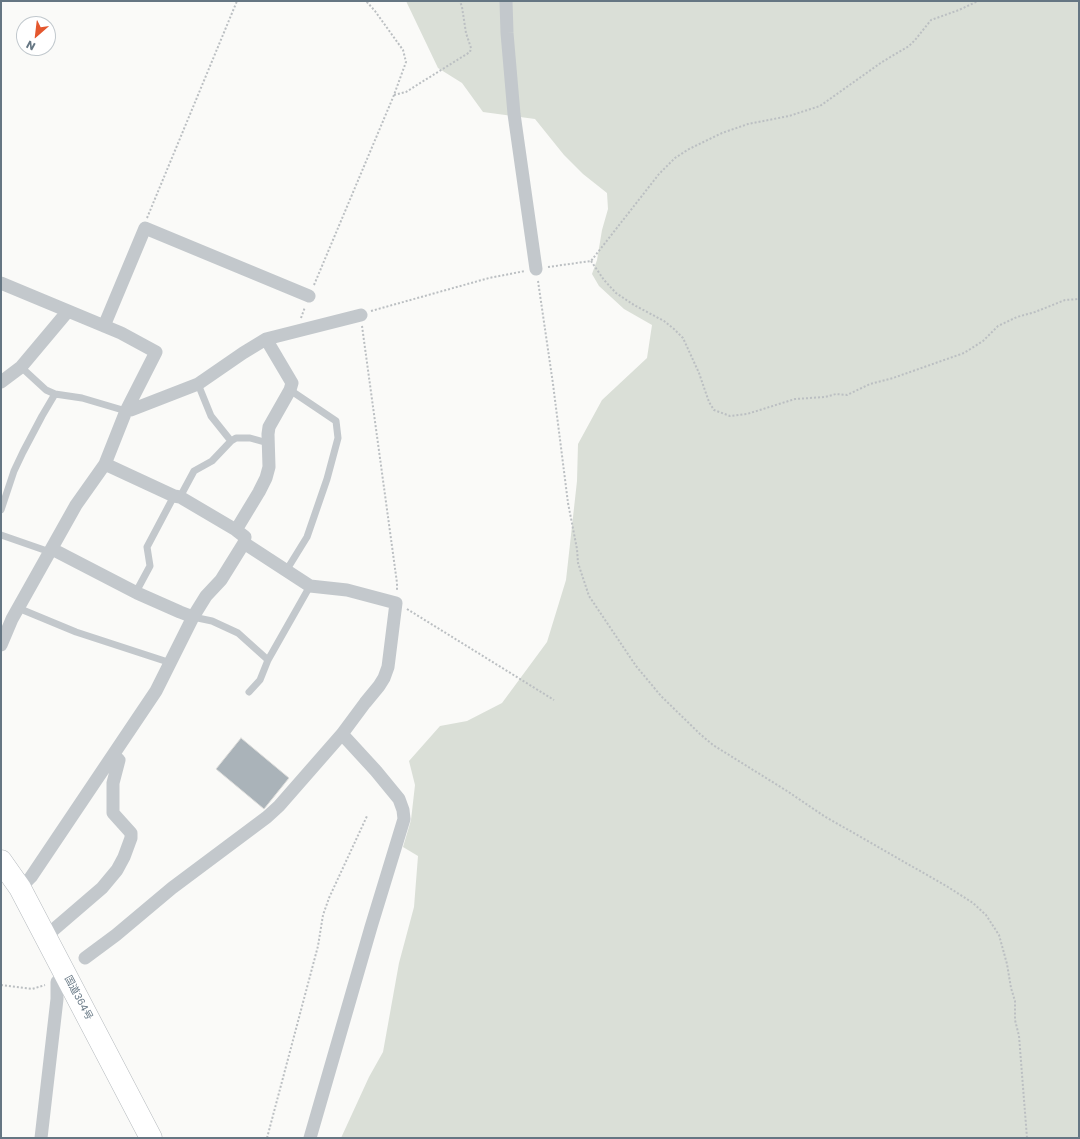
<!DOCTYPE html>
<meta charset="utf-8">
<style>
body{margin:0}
#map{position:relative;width:1080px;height:1139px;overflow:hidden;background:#fafaf8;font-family:Poppins,sans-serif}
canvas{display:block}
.frame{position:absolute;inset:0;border:2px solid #657683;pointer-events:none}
.north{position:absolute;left:16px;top:16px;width:40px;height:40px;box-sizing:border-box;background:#fff;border:1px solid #c1c8cd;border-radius:50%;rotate:208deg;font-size:11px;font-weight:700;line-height:16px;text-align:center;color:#657683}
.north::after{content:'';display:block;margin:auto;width:14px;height:18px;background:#e4572e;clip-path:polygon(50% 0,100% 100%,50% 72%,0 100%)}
</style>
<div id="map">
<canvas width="1080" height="1139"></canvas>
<div class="frame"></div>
<div class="north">N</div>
</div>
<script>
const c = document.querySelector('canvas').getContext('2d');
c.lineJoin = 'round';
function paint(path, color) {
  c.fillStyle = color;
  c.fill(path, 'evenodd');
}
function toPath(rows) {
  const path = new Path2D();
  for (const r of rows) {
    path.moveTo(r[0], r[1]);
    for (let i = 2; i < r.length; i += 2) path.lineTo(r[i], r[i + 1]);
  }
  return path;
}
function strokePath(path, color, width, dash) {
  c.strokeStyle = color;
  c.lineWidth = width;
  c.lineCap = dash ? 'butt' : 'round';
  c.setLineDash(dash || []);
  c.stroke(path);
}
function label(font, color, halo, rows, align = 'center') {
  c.font = font + ' Poppins,"Noto Sans JP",sans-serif';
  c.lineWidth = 4;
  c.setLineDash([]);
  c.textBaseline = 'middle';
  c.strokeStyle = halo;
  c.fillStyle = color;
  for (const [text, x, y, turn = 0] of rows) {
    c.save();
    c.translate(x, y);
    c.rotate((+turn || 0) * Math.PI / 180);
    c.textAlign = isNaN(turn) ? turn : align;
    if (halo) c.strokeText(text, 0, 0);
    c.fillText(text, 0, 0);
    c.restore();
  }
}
const green = toPath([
 [406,1,1079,1,1079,1138,341,1138,369,1077,383,1052,399,963,414,907,418,856,403,847,411,820,415,785,409,761,440,726,467,721,502,703,547,642,566,580,577,481,578,444,602,400,647,358,652,325,624,309,599,286,592,274,597,260,602,230,608,209,607,193,583,174,564,155,535,119,483,112,462,83,438,68]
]);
const building = toPath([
 [241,738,289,778,264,809,216,769,241,738]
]);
const path = toPath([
 [394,95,406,92,417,85,470,52,471,48,466,33,462,7,460,1],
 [147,218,237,1],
 [591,261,604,280,616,293,634,305,664,321,674,329,683,338,699,373,709,402,714,410,730,416,747,414,795,399,825,397,836,394,847,395,870,384,893,378,964,353,983,341,998,326,1017,317,1035,312,1065,300,1079,299],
 [548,267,591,261,659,174,675,158,689,149,722,133,748,124,789,116,820,106,882,62,909,46,915,40,931,20,959,10,978,1],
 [538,281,553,384,568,503,577,549,578,563,589,596,636,666,661,696,700,734,713,745,787,791,824,816,948,887,973,903,986,915,999,935,1007,964,1011,988,1015,1001,1015,1020,1019,1036,1027,1138],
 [314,285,394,95,406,62,403,50,375,11,366,1],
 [371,311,489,278,525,271],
 [301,318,305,307],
 [362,326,397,583,397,591],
 [407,609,554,700],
 [1,985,32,989,45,985],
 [267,1138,318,946,323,915,329,898,367,816]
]);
const service = toPath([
 [21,367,46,390,55,394,82,398,126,411],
 [198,384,211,416,231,441],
 [180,497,194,471,212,461,231,441,236,438,250,438,268,443],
 [1,510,14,471,23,452,42,416,55,394],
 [1,535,50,552],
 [286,571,307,537,327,479,338,438,336,421,290,390],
 [136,592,150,566,147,547,174,496],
 [18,608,76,632,171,663],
 [193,617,212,621,238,633,268,660],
 [249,692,260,680,268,660,310,586]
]);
const minor = toPath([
 [506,1,507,33,514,114,536,269],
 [1,283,121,333,156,352,126,411,105,464,76,505,12,619,1,645],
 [104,326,145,228,309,296],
 [1,382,21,367,68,311],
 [126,411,131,410,198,384,243,353,266,339,361,315],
 [236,530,259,492,266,478,269,467,268,434,269,427,290,390,292,383,266,339],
 [52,549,137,593,180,612,193,617],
 [20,888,31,877,156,691,193,617,206,596,221,580,244,543],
 [45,937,102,888,117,870,124,857,131,838,131,833,113,813,113,783,119,760,114,755],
 [85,958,116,935,172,888,267,817,279,806,342,734,365,703,379,686,384,678,388,667,396,603,347,590,310,586,244,543,245,537,236,530,180,497,174,496,105,464],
 [41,1138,57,999,57,982,65,975],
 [310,1138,371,927,404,819,403,810,399,799,376,771,342,734]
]);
const trunk = toPath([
 [1,861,20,888,151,1138]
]);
const streetNames = [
 ["国道364号",78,998,62]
];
paint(green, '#dadfd7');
paint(building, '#aab3b9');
strokePath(building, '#dcdcda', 1);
strokePath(trunk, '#b4b9bd', 23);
strokePath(path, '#bbbfc2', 2, [2, 2]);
strokePath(service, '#c3c8cc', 7);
strokePath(minor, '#c3c8cc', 13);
strokePath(trunk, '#fff', 22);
label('10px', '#657683', '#fff', streetNames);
</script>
